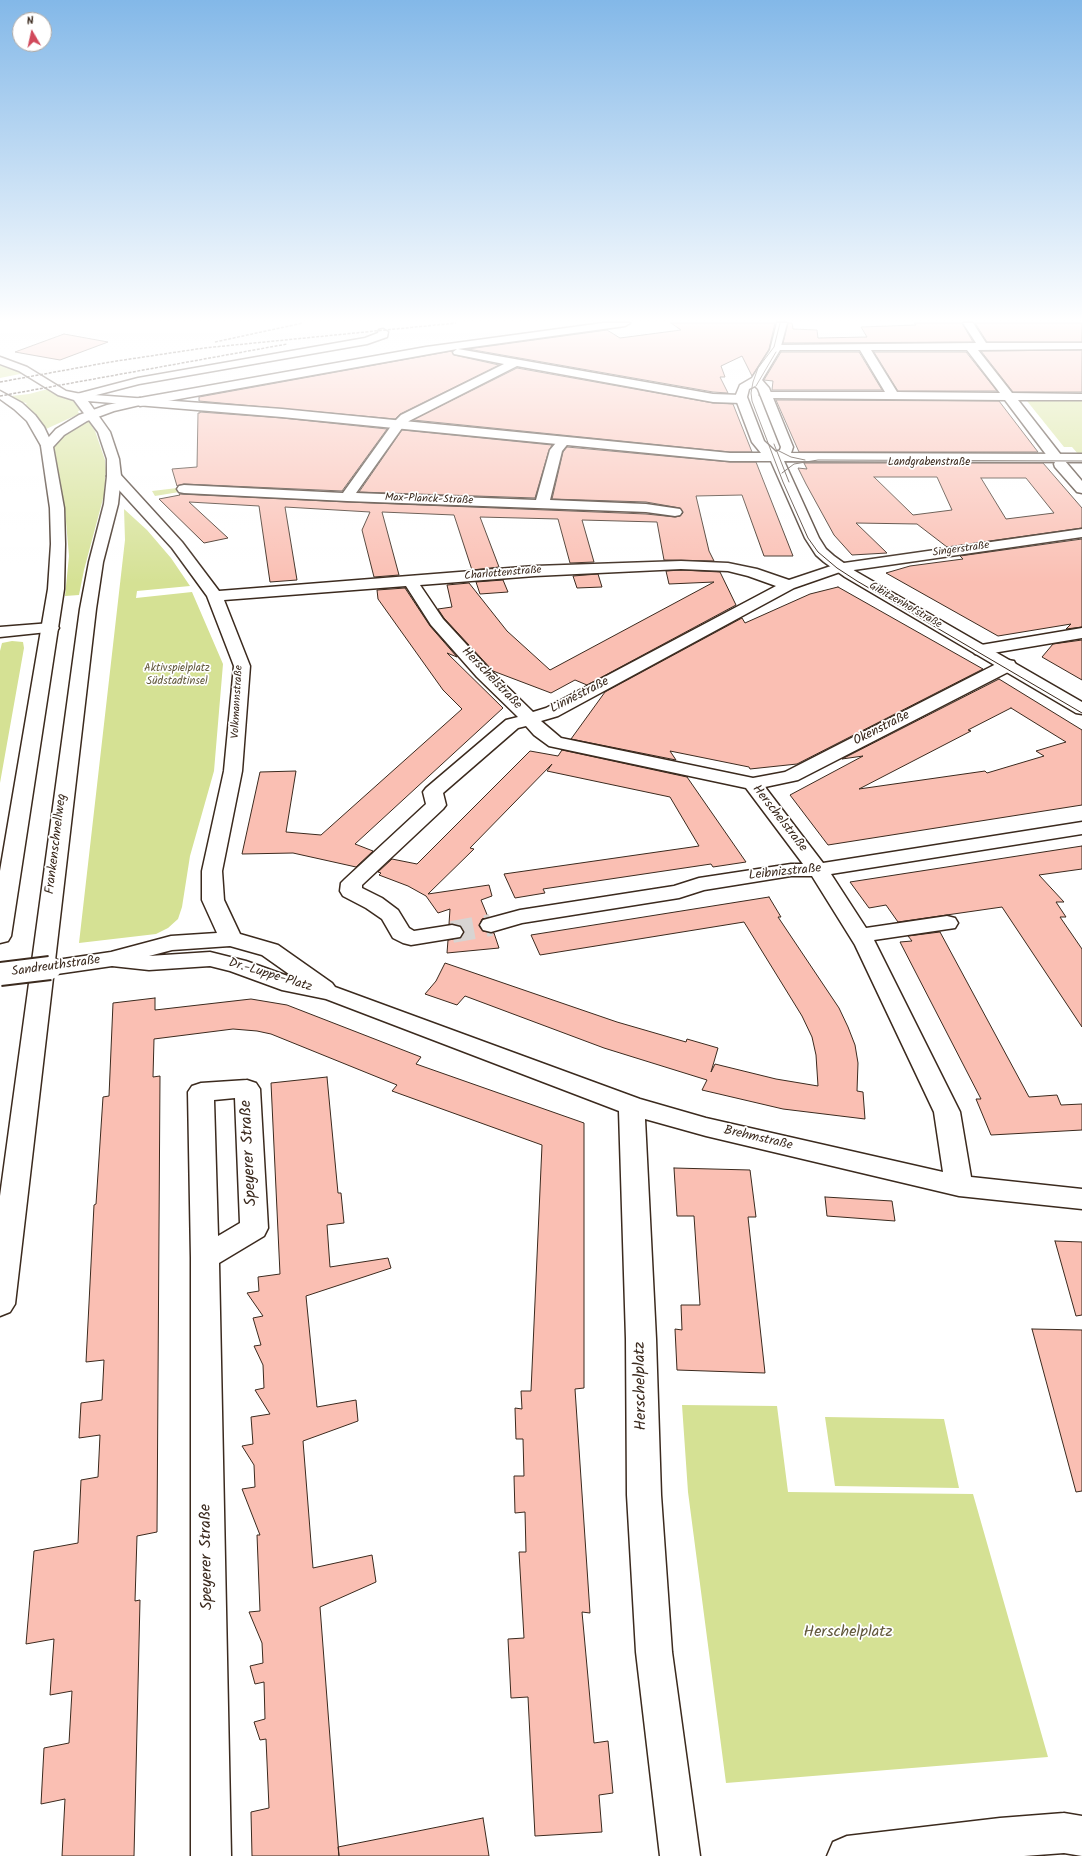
<!DOCTYPE html>
<meta charset="utf-8">
<style>
body{margin:0}
#map{position:relative;width:1082px;height:1856px;overflow:hidden;background:#fff;font-family:Kalam,sans-serif}
canvas{display:block}
.north{position:absolute;left:12px;top:12px;width:40px;height:40px;box-sizing:border-box;background:#fff;border:1px solid #b1aaa5;border-radius:50%;rotate:351deg;font-size:11px;font-weight:700;line-height:16px;text-align:center;color:#3b2a1e}
.north::after{content:'';display:block;margin:auto;width:14px;height:18px;background:#d1495b;clip-path:polygon(50% 0,100% 100%,50% 72%,0 100%)}
</style>
<div id="map">
<canvas width="1082" height="1856"></canvas>
<div class="north">N</div>
</div>
<script>
const c = document.querySelector('canvas').getContext('2d');
c.lineJoin = 'round';
function paint(path, color) {
  c.fillStyle = color;
  c.fill(path, 'evenodd');
}
function toPath(rows) {
  const path = new Path2D();
  for (const r of rows) {
    path.moveTo(r[0], r[1]);
    for (let i = 2; i < r.length; i += 2) path.lineTo(r[i], r[i + 1]);
  }
  return path;
}
function strokePath(path, color, width, dash) {
  c.strokeStyle = color;
  c.lineWidth = width;
  c.lineCap = dash ? 'butt' : 'round';
  c.setLineDash(dash || []);
  c.stroke(path);
}
function label(font, color, halo, rows, align = 'center') {
  c.font = font + ' Kalam,sans-serif';
  c.lineWidth = 3.5;
  c.setLineDash([]);
  c.textBaseline = 'middle';
  c.strokeStyle = halo;
  c.fillStyle = color;
  for (const [text, x, y, turn = 0] of rows) {
    c.save();
    c.translate(x, y);
    c.rotate((+turn || 0) * Math.PI / 180);
    c.textAlign = isNaN(turn) ? turn : align;
    if (halo) c.strokeText(text, 0, 0);
    c.fillText(text, 0, 0);
    c.restore();
  }
}
const green = toPath([
 [0,363,11,367,25,373,0,378],
 [48,389,59,396,73,399,82,410,78,411,79,414,46,429,38,417,24,405,27,403,20,402,11,396,29,394],
 [1027,401,1082,401,1082,454,1078,454,1072,447,1064,447],
 [85,421,89,422,95,431,105,460,106,471,104,495,84,570,79,595,65,596,69,556,65,510,54,447,59,438],
 [220,483,275,485,271,490,198,487,179,492,155,496,152,491],
 [124,509,147,530,171,558,190,586,137,591,136,598,192,592,223,664,214,771,190,856,182,907,178,919,168,928,156,934,79,943,125,540],
 [12,641,23,642,24,648,0,783,0,651,2,643],
 [682,1405,777,1406,788,1492,973,1494,1048,1757,726,1783,688,1492],
 [825,1417,944,1419,959,1488,835,1486]
]);
const building = toPath([
 [671,323,775,323,769,349,752,376,742,356,721,366,725,377,720,377,728,393,713,392,468,349,607,330,620,338,681,330,671,323],
 [788,323,792,323,793,329,817,330,818,338,867,337,861,327,916,325,914,323,962,323,973,342,783,343,788,323],
 [975,323,1082,323,1082,342,987,342,975,323],
 [64,334,108,342,60,360,15,352,64,334],
 [1082,350,1082,392,1013,392,981,351,1082,350],
 [452,351,454,355,499,365,400,414,395,419,199,401,199,397,452,351],
 [781,352,859,352,882,390,772,390,773,381,764,380,781,352],
 [874,352,966,352,997,391,898,391,874,352],
 [517,368,713,403,733,404,752,452,730,452,413,420,517,368],
 [776,400,999,401,1038,452,799,452,776,400],
 [200,412,282,418,387,429,342,491,184,484,177,486,172,469,197,467,198,413,200,413,200,412],
 [402,430,552,445,549,450,535,498,359,492,402,430],
 [567,447,730,462,756,462,793,556,764,556,742,495,696,496,709,551,714,561,664,560,657,522,582,520,594,562,570,563,558,519,480,517,499,567,472,570,454,515,382,512,399,575,374,577,362,530,370,512,285,507,297,580,270,582,259,506,189,502,228,538,204,543,159,499,180,495,179,494,347,502,646,514,675,517,680,516,683,513,680,508,646,502,552,499,563,452,567,447],
 [804,463,1043,463,1082,508,1082,528,947,547,917,524,856,523,887,553,852,555,834,535,806,484,798,468,807,469,804,463],
 [874,477,937,477,952,510,913,515,874,477],
 [981,478,1026,478,1054,513,1006,519,981,478],
 [1082,539,1082,627,1066,629,1071,624,998,636,886,573,910,566,963,559,960,556,1082,539],
 [681,570,720,572,736,605,587,685,575,680,551,693,493,671,444,618,438,609,452,607,447,585,469,583,507,631,550,670,714,582,669,584,666,571,681,570],
 [598,574,602,587,577,588,573,576,598,574],
 [503,580,508,592,480,594,476,582,503,580],
 [838,587,983,669,797,764,750,769,749,767,670,751,676,760,571,739,605,692,742,618,745,623,810,594,838,587],
 [405,588,430,626,457,657,447,653,503,708,355,844,373,851,356,867,293,853,242,854,260,772,296,771,286,832,321,835,462,709,443,690,378,599,377,590,405,588],
 [1082,640,1082,680,1042,657,1053,644,1082,640],
 [999,679,1082,730,1082,805,828,845,790,795,863,756,842,759,999,679],
 [1011,708,1066,742,1036,751,1044,756,987,773,985,771,859,789,971,731,968,730,1011,708],
 [562,750,687,777,746,862,713,867,711,864,543,889,545,893,515,898,504,874,699,846,670,797,547,771,552,764,470,848,474,849,428,894,489,885,492,896,481,900,488,917,482,919,479,926,483,931,494,933,499,948,447,953,448,940,460,938,464,933,460,926,449,924,450,909,438,913,426,896,408,886,379,875,381,873,378,872,392,859,417,864,530,751,558,756,562,750],
 [1082,846,1082,869,1039,875,1064,902,1056,902,1066,917,1060,917,1082,949,1082,1027,1002,907,898,922,886,905,869,908,850,882,1082,846],
 [769,897,781,917,778,917,839,1008,848,1027,855,1045,858,1063,857,1091,863,1092,865,1119,783,1109,702,1090,707,1080,604,1048,465,996,457,1005,425,994,436,981,445,963,617,1022,686,1042,687,1039,718,1048,711,1072,715,1064,776,1079,818,1086,816,1055,812,1037,802,1016,744,922,540,955,531,935,769,897],
 [940,932,1029,1097,1057,1095,1061,1105,1082,1104,1082,1130,991,1135,976,1099,981,1099,900,942,912,941,908,936,940,932],
 [155,998,155,1010,251,999,287,1005,421,1057,416,1064,584,1123,584,1388,575,1389,590,1613,582,1612,594,1743,608,1741,613,1793,599,1795,602,1832,535,1836,528,1697,511,1698,508,1639,524,1638,519,1552,526,1552,525,1512,515,1513,514,1476,524,1476,523,1439,516,1439,515,1408,522,1409,521,1391,531,1391,542,1145,392,1091,397,1085,271,1034,257,1031,233,1029,154,1039,153,1077,160,1076,157,1532,137,1536,135,1601,140,1600,134,1856,62,1856,65,1799,41,1804,44,1748,69,1743,72,1691,50,1695,54,1639,26,1644,34,1551,78,1543,81,1480,98,1477,100,1435,79,1438,81,1403,102,1400,104,1360,86,1362,94,1205,96,1204,103,1097,109,1096,113,1003,155,998],
 [327,1077,338,1193,341,1193,344,1223,327,1225,330,1267,388,1258,391,1268,306,1296,317,1407,356,1400,358,1421,303,1441,313,1568,372,1555,376,1582,320,1607,339,1856,252,1856,251,1812,269,1808,266,1739,260,1740,254,1722,265,1719,264,1682,255,1684,250,1666,263,1663,262,1643,249,1612,260,1611,257,1535,260,1535,242,1489,255,1487,254,1465,242,1446,253,1444,251,1417,270,1414,255,1390,264,1388,263,1365,254,1346,261,1345,253,1318,263,1316,247,1293,259,1291,258,1277,280,1274,271,1083,327,1077],
 [674,1168,750,1170,756,1217,748,1217,765,1373,677,1370,675,1329,682,1330,681,1305,700,1305,694,1216,677,1216,674,1168],
 [825,1197,892,1201,895,1221,827,1216,825,1197],
 [1055,1241,1082,1242,1082,1315,1076,1316,1055,1241],
 [1032,1329,1082,1330,1082,1491,1076,1492,1032,1329],
 [483,1818,489,1856,339,1856,338,1847,483,1818]
]);
const minorTunnel = toPath([
 [452,932,491,925]
]);
const minor = toPath([
 [603,323,630,323,625,326,458,349,713,394,741,395,747,399,741,403,713,402,517,366,409,421,402,428,356,493,536,500,550,450,560,438,564,437,568,438,570,441,562,451,550,500,646,504,680,509,682,512,680,515,675,516,646,512,347,501,184,493,179,492,177,489,179,486,184,485,343,493,394,422,401,415,504,364,454,354,453,352,457,349,140,406,134,402,140,398,426,347,603,323],
 [963,323,973,323,986,343,1082,343,1082,349,978,350,1012,393,1082,394,1082,400,1018,400,1061,455,1062,458,1061,460,1065,461,1082,481,1082,493,1077,492,1055,467,1054,464,1055,462,1051,461,1005,400,766,398,760,395,766,392,885,392,860,350,776,350,772,349,771,347,772,345,976,343,963,323],
 [871,350,967,350,1000,393,897,392,871,350],
 [383,329,388,332,387,337,367,344,139,384,77,400,71,397,73,395,138,378,365,338,378,333,379,330,383,329],
 [114,472,119,473,182,542,219,591,535,566,681,561,728,563,757,569,789,580,837,564,1082,529,1082,537,840,572,794,588,558,716,541,721,561,738,753,778,785,772,1002,661,1008,660,1014,661,1016,665,1014,669,798,780,765,787,823,863,1082,822,1082,834,831,874,866,928,947,916,955,918,958,923,955,928,874,940,960,1112,971,1177,1082,1189,1082,1209,959,1196,706,1136,645,1119,656,1339,661,1495,672,1652,700,1856,660,1856,636,1652,627,1495,626,1339,619,1111,326,999,282,990,230,971,210,966,149,970,112,966,50,975,42,973,39,968,42,963,50,961,111,952,171,936,217,933,202,900,202,871,224,771,234,666,207,596,172,548,109,479,107,476,109,473,114,472],
 [681,569,728,571,748,576,776,586,546,708,533,712,489,669,443,619,420,585,535,576,681,569],
 [406,586,431,625,477,677,518,717,506,720,426,788,423,792,426,804,345,879,341,883,340,891,343,896,366,908,382,919,393,938,403,943,411,945,460,937,463,932,460,927,452,925,414,931,409,928,398,910,382,898,362,888,362,885,443,809,446,805,443,793,518,728,526,726,534,735,549,746,746,788,803,864,791,864,699,878,674,886,520,910,483,920,480,925,483,930,491,932,522,923,679,898,704,890,791,876,812,876,855,945,934,1112,943,1172,706,1118,640,1099,335,987,332,983,278,945,240,934,224,900,222,871,242,771,250,666,224,600,406,586],
 [230,946,262,955,296,979,246,961,210,952,149,956,172,950,230,946],
 [51,623,57,625,59,628,57,631,0,637,0,627,51,623],
 [1082,628,1082,638,981,655,975,654,973,650,975,646,981,645,1082,628],
 [247,1080,256,1083,260,1089,268,1228,264,1236,219,1263,231,1856,191,1856,191,1258,188,1092,192,1086,201,1083,247,1080],
 [235,1098,240,1223,218,1236,214,1100,235,1098],
 [1064,1813,1082,1816,1082,1856,1064,1853,1024,1856,827,1856,833,1842,847,1836,1000,1818,1064,1813]
]);
const major = toPath([
 [777,323,787,323,780,350,762,380,769,388,793,447,791,453,1082,454,1082,462,784,461,819,538,826,549,834,556,855,571,1082,702,1082,714,1076,713,845,577,824,562,816,555,805,538,771,461,730,461,282,417,88,401,110,432,119,459,121,476,119,479,114,480,109,479,107,476,107,459,98,432,74,400,58,395,19,371,0,364,0,357,27,367,66,391,81,394,282,409,730,453,761,453,752,442,735,397,740,385,752,378,770,350,777,323],
 [755,386,758,389,781,447,780,450,776,452,764,441,747,397,749,389,755,386],
 [0,391,22,403,35,415,44,427,53,446,51,449,43,449,27,421,14,409,0,399,0,391]
]);
const highway = toPath([
 [140,398,146,402,144,404,114,411,87,421,64,435,53,447,64,508,65,544,64,589,11,936,8,941,0,943,0,871,48,589,51,544,50,508,41,446,56,429,79,415,107,405,140,398],
 [114,472,119,473,121,476,118,504,103,562,96,609,15,1304,10,1312,0,1316,0,1196,80,609,89,562,104,504,107,476,109,473,114,472]
]);
const tram = toPath([
 [780,323,774,347,758,368,753,382,751,393,752,401,783,482,808,538,818,552,837,568,857,581,1082,713],
 [756,386,776,352],
 [774,444,789,482],
 [777,450,791,457,805,460],
 [782,473,794,464,818,460,1082,461]
]);
const rail = toPath([
 [215,342,303,323],
 [0,382,110,362,204,348,456,323],
 [0,396,287,344]
]);
const minorBridge = toPath([
 [0,974,50,968]
]);
const farStreetnames = [
 ["Landgrabenstraße",929,463],
 ["Max-Planck-Straße",429,500,2],
 ["Singerstraße",961,550,-8],
 ["Charlottenstraße",503,574,-5],
 ["Gibitzenhofstraße",905,606,30],
 ["Volkmannstraße",238,702,-87]
];
const farParknames = [
 ["Aktivspielplatz",177,669],
 ["Südstadtinsel",177,682]
];
const streetNames = [
 ["Herschelstraße",491,679,46],
 ["Linnéstraße",580,696,-27],
 ["Okenstraße",882,729,-27],
 ["Herschelstraße",779,819,52],
 ["Frankenschnellweg",57,844,-83],
 ["Leibnizstraße",785,873,-6],
 ["Sandreuthstraße",56,967,-8],
 ["Dr.-Luppe-Platz",270,976,17],
 ["Brehmstraße",758,1139,13]
];
const nearStreetnames = [
 ["Speyerer Straße",250,1153,-93],
 ["Herschelplatz",642,1386,-91],
 ["Speyerer Straße",208,1557,-91]
];
const nearParknames = [
 ["Herschelplatz",848,1633]
];
paint(green, '#d5e194');
paint(building, '#fabfb3');
strokePath(building, '#3b2a1e', 1);
strokePath(minorTunnel, '#d8d4d2', 22, [22, 12]);
strokePath(minor, '#3b2a1e', 3);
strokePath(major, '#3b2a1e', 3);
strokePath(highway, '#3b2a1e', 3);
paint(minor, '#fff');
paint(major, '#fff');
paint(highway, '#fff');
strokePath(tram, '#3b2a1e', 1);
strokePath(rail, '#3b2a1e', 1.5, [3, 1.5]);
strokePath(minorBridge, '#3b2a1e', 26, []);
strokePath(minorBridge, '#fff', 22);
const sky = c.createLinearGradient(0, 0, 0, 583);
sky.addColorStop(0, '#83b8e8');
sky.addColorStop(0.55, '#fff');
sky.addColorStop(1, '#ffffff00');
c.fillStyle = sky;
c.fillRect(0, 0, 1082, 583);
label('11px', '#3b2a1e', '#fff', farStreetnames);
label('11px', '#62583c', '#fff', farParknames);
label('13px', '#3b2a1e', '#fff', streetNames);
label('16px', '#3b2a1e', '#fff', nearStreetnames);
label('16px', '#62583c', '#fff', nearParknames);
</script>
